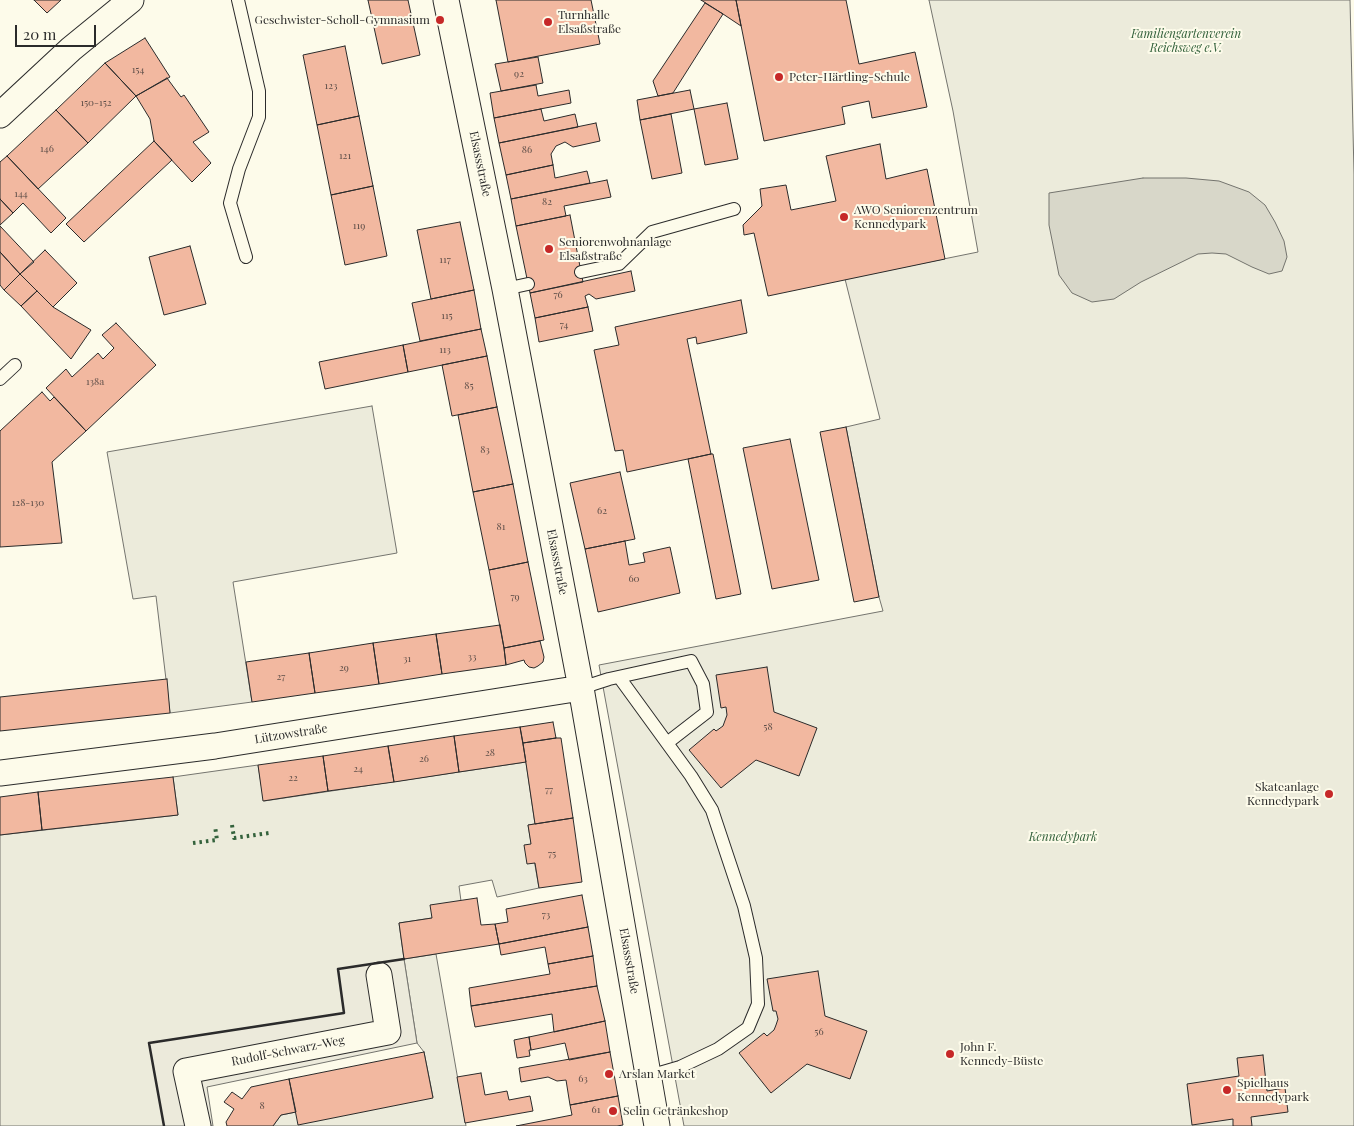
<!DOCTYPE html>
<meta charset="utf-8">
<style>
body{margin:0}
#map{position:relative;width:1354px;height:1126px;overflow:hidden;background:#fdfbea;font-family:"Playfair Display",serif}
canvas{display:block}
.scale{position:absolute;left:15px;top:25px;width:81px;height:22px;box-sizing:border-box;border:2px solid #2b2b2b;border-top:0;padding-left:6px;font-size:15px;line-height:18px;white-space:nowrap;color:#2b2b2b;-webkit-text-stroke:4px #fdfbea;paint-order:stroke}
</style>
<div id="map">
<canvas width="1354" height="1126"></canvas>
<div class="scale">20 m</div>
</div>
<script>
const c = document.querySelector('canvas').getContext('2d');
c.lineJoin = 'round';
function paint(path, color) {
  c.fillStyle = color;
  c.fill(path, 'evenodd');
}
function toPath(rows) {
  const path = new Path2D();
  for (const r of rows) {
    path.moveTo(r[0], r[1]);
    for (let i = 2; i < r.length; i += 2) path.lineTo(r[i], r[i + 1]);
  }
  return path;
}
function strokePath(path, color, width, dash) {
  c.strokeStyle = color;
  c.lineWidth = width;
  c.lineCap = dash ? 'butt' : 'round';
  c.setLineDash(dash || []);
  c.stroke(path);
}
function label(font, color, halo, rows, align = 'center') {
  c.font = font + ' "Playfair Display",serif';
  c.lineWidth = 4;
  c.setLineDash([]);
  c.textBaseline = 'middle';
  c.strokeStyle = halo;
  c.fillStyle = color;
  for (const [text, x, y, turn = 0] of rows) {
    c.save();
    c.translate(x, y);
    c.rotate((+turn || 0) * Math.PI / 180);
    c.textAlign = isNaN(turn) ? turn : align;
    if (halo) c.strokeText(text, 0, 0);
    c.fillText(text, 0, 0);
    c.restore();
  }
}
const green = toPath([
 [929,0,1350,0,1354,174,1354,1126,684,1126,599,665,883,611,879,597,846,427,880,419,845,279,978,252,953,111,929,0],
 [372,406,397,553,233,582,252,702,170,713,156,596,133,599,107,452,372,406],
 [526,762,535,824,528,825,539,888,497,897,492,880,459,886,461,901,432,918,399,923,404,959,436,954,466,1126,273,1126,281,1115,296,1112,433,1097,424,1052,417,1043,404,959,344,1013,149,1043,164,1126,0,1126,0,835,178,815,173,777,258,765,264,801,526,762]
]);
const parking = toPath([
 [404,959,417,1043,207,1087,213,1126,164,1126,149,1043,344,1013,338,969,404,959]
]);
const water = toPath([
 [1143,178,1186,178,1219,181,1249,192,1265,205,1275,222,1284,241,1287,257,1282,271,1269,274,1252,267,1226,254,1212,253,1198,254,1141,282,1114,299,1092,302,1072,293,1059,275,1049,225,1049,193,1143,178]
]);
const building = toPath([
 [34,0,61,0,47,13,34,0],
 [368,0,408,0,420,55,382,64,368,0],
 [496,0,591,0,600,44,508,62,496,0],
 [701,0,736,0,741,26,723,14,701,0],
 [736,0,846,0,859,64,915,52,927,107,872,118,869,101,842,107,845,124,764,141,736,0],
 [705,3,723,14,673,93,658,96,653,81,705,3],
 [145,38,170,77,136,96,105,63,145,38],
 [345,46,359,116,317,125,303,55,345,46],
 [538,57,543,83,501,91,495,64,538,57],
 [105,63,136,96,88,143,56,110,105,63],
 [167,78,181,97,184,95,209,132,193,142,211,163,192,182,154,141,150,119,136,96,167,78],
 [536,85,538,96,569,90,571,103,494,118,490,93,536,85],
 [690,90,694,109,640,120,637,100,690,90],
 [727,103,738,159,705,165,694,109,727,103],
 [541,109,544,121,575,114,578,127,499,143,494,118,541,109],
 [56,110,88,143,38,189,7,156,56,110],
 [671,114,682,173,652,179,640,120,671,114],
 [359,116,373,186,331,195,317,125,359,116],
 [596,123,600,141,573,147,565,142,556,146,551,154,553,165,506,175,499,143,596,123],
 [154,141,172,160,84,242,66,224,154,141],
 [880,144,886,179,927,169,945,259,768,296,754,233,744,235,743,225,762,206,760,189,786,185,791,210,836,201,826,156,880,144],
 [7,156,66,218,51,233,23,203,13,213,0,199,0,162,7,156],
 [553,165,555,178,587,171,590,183,511,199,506,175,553,165],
 [607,180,611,197,564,206,566,216,516,226,511,199,607,180],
 [373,186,387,256,345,265,331,195,373,186],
 [0,199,13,213,0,225,0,199],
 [570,215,583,282,530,293,516,226,570,215],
 [460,222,474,290,431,299,417,230,460,222],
 [0,226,34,262,20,274,0,252,0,226],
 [190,246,206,304,164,315,149,257,190,246],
 [45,250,77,283,53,307,20,274,45,250],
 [0,252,20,274,4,290,0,285,0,252],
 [631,271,635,291,596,299,589,294,585,296,588,307,535,318,530,293,631,271],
 [20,274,37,291,21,306,4,290,20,274],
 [474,290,481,329,420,341,412,303,474,290],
 [37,291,53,307,91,330,71,359,21,306,37,291],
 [741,300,747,333,697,344,696,337,687,339,711,454,627,472,623,450,615,451,594,350,619,345,615,327,741,300],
 [588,307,593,331,539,342,535,318,588,307],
 [116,323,156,365,86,431,46,388,66,369,72,377,98,353,103,359,114,348,102,335,116,323],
 [481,329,487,356,408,372,403,345,481,329],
 [403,345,408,372,325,389,319,362,403,345],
 [487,356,497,407,452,416,442,365,487,356],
 [42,392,50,401,54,397,86,431,52,462,62,543,0,547,0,431,42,392],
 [497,407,513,484,473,492,458,415,497,407],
 [846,427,879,597,854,602,820,432,846,427],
 [790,439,819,580,772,589,743,448,790,439],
 [711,454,713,454,741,594,716,599,688,459,711,454],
 [620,472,635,539,585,549,570,483,620,472],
 [513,484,528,562,489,570,473,492,513,484],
 [625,541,629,565,645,562,643,553,670,547,680,593,598,612,585,549,625,541],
 [528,562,544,640,504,648,489,570,528,562],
 [500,625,504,648,506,665,442,674,436,634,500,625],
 [436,634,442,674,379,684,373,643,436,634],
 [540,641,544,657,543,662,538,666,534,668,529,667,525,663,524,660,506,665,504,648,540,641],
 [373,643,379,684,315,693,309,653,373,643],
 [309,653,315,693,252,702,246,662,309,653],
 [767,667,774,712,817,728,799,776,756,760,721,788,689,750,714,729,716,731,723,726,727,715,726,707,721,708,716,675,767,667],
 [167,679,170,713,0,731,0,697,167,679],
 [553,722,556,738,523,743,520,727,553,722],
 [520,727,526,762,459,772,454,736,520,727],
 [454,736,459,772,394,782,388,746,454,736],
 [556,738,561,738,573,818,535,824,523,743,556,738],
 [388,746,394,782,328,791,323,756,388,746],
 [323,756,328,791,263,801,258,765,323,756],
 [173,777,178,815,42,830,38,792,173,777],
 [38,792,42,830,0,835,0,797,38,792],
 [573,818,582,882,539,888,535,863,527,864,524,845,531,844,528,825,573,818],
 [582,895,588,927,499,944,495,924,508,922,506,909,582,895],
 [477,898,481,925,495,924,499,944,404,959,399,923,432,918,430,905,477,898],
 [588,927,593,956,548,964,545,947,501,955,499,944,588,927],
 [593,956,597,986,471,1006,469,988,550,974,548,964,593,956],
 [818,971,825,1016,867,1031,850,1079,807,1064,771,1093,739,1053,764,1033,767,1036,774,1030,776,1025,778,1019,776,1011,773,1011,767,979,818,971],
 [597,986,605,1021,554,1032,552,1014,475,1027,471,1006,597,986],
 [605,1021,610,1052,569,1060,565,1043,531,1050,529,1037,605,1021],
 [529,1037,531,1050,529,1050,530,1056,517,1058,514,1040,529,1037],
 [424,1052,433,1098,298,1125,289,1079,424,1052],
 [610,1052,618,1096,570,1105,566,1080,557,1081,548,1077,521,1082,519,1068,610,1052],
 [1263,1055,1267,1091,1285,1088,1288,1112,1251,1117,1252,1126,1233,1126,1233,1119,1192,1125,1187,1084,1239,1076,1237,1058,1263,1055],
 [481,1073,485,1095,507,1091,509,1100,530,1096,533,1111,465,1123,457,1077,481,1073],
 [289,1079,296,1112,281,1115,273,1126,227,1126,226,1122,234,1109,224,1102,232,1092,242,1099,251,1087,289,1079],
 [618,1096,623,1125,617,1126,516,1126,572,1115,570,1105,618,1096]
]);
const lane = toPath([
 [238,0,259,91,259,117,239,169,230,203,246,257],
 [581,272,619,264,652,232,734,209],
 [505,289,528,284],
 [0,379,15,365],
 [619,677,691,776,712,810,744,906,756,958,758,1004,748,1028,718,1049,680,1067,649,1076],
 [581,688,609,679,691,661,703,684,707,712,667,743]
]);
const street = toPath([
 [446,0,505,289,581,688,657,1126],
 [0,115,71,49,131,0],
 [0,773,215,746,581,688],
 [198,1126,186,1071,388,1032,379,975]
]);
const hedge = toPath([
 [232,825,234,838,269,833],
 [193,843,217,840,215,826]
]);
const wall = toPath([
 [164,1126,149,1043,344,1013,338,969,404,959]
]);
const markers = [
 [440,20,5,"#c62828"],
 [548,22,5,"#c62828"],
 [779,77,5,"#c62828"],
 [844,217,5,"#c62828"],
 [549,249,5,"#c62828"],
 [1329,794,5,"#c62828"],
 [950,1054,5,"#c62828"],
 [609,1074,5,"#c62828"],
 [1227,1090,5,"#c62828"],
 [613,1111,5,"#c62828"]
];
const numberNames = [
 ["154",138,70],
 ["92",519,74],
 ["123",331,86],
 ["150-152",96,103],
 ["146",47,149],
 ["86",527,150],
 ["121",345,156],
 ["144",21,194],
 ["82",547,202],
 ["119",359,226],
 ["117",445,260],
 ["76",558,295],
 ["115",447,316],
 ["74",564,325],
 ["113",445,350],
 ["138a",95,382],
 ["85",469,386],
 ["83",485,450],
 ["128-130",28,503],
 ["62",602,511],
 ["81",501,527],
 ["60",634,579],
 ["79",515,597],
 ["33",472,657],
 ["31",407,659],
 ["29",344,668],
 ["27",281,677],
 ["58",768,727],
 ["28",490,753],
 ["26",424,759],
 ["24",358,769],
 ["22",293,778],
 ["77",549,790],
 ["75",552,854],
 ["73",546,915],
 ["56",819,1032],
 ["63",583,1079],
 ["8",262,1106],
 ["61",596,1110]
];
const poiNames = [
 ["Turnhalle",558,15],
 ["Elsaßstraße",558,29],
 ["Geschwister-Scholl-Gymnasium",430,20,"right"],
 ["Peter-Härtling-Schule",789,77],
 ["AWO Seniorenzentrum",854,210],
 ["Kennedypark",854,224],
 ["Seniorenwohnanlage",559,242],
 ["Elsaßstraße",559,256],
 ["Skateanlage",1319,787,"right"],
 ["Kennedypark",1319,801,"right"],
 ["John F.",960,1047],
 ["Kennedy-Büste",960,1061],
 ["Arslan Market",619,1074],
 ["Spielhaus",1237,1083],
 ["Kennedypark",1237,1097],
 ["Selin Getränkeshop",623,1111]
];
const parkNames = [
 ["Familiengartenverein",1186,34],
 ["Reichsweg e.V.",1186,48],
 ["Kennedypark",1063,837]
];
const streetNames = [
 ["Elsassstraße",480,164,78],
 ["Elsassstraße",557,562,79],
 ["Lützowstraße",291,734,-9],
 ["Elsassstraße",629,961,80],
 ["Rudolf-Schwarz-Weg",288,1051,-11]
];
paint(green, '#ecebdb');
strokePath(green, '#74746e', 1);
paint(parking, '#eceadb');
strokePath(parking, '#74746e', 1);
paint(water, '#d8d7c9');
strokePath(water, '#74746e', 1);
paint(building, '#f2b8a0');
strokePath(building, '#2b2b2b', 1);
strokePath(lane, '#2b2b2b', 14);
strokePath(street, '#2b2b2b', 27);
strokePath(lane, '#fdfbea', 12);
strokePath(street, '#fdfbea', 25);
strokePath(hedge, '#34623c', 4, [2.5, 4]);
strokePath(wall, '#2b2b2b', 2.5);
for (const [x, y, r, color] of markers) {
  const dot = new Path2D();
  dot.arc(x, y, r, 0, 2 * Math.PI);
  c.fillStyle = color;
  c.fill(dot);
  strokePath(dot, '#fdfbea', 2);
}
label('10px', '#5d4e48', null, numberNames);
label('12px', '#2b2b2b', '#fdfbea', poiNames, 'left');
label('italic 12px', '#34623c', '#fdfbea', parkNames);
label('12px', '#2b2b2b', '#fdfbea', streetNames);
</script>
